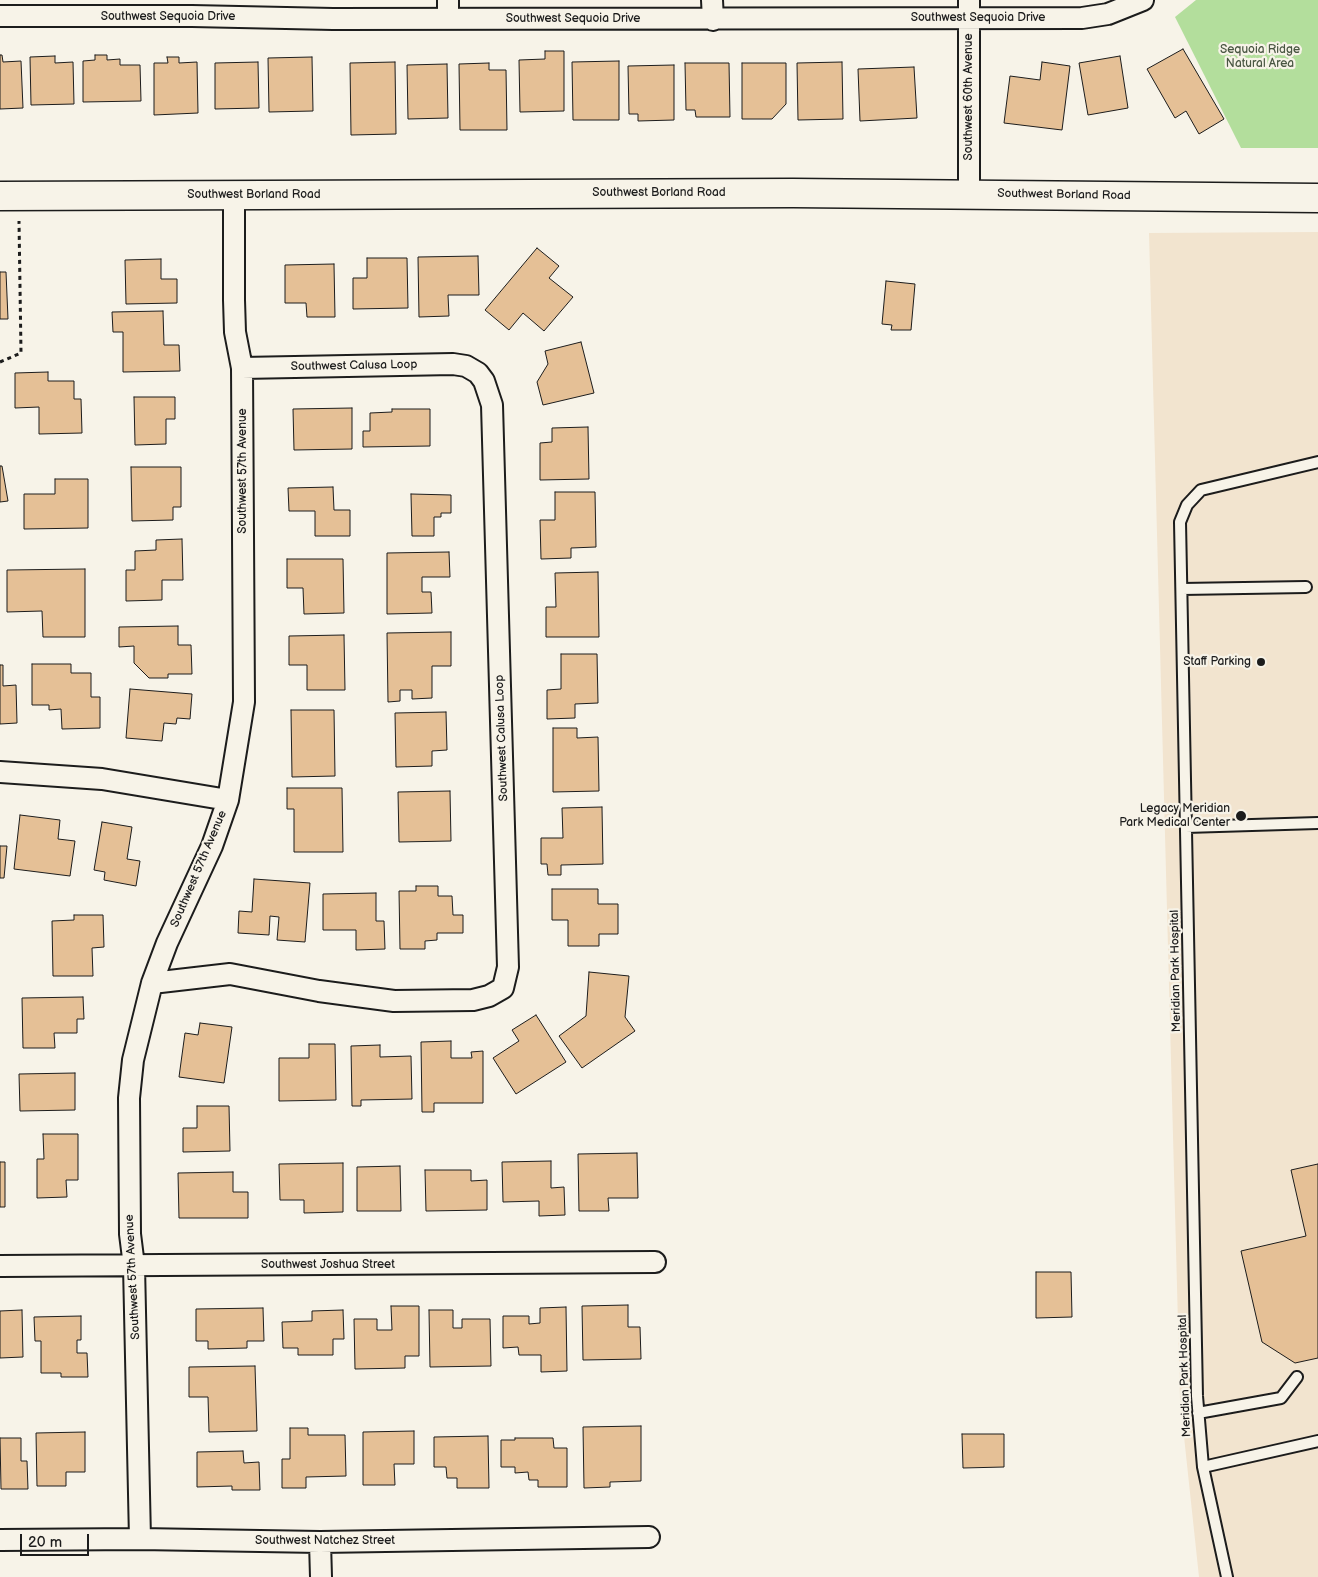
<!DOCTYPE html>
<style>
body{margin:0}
#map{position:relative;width:1318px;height:1577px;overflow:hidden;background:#f7f3e8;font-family:"Balsamiq Sans",sans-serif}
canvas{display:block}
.scale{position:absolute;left:20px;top:1534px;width:69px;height:22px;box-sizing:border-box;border:2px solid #1c1c1c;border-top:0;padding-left:6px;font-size:15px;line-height:18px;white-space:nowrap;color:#1c1c1c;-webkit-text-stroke:4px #f7f3e8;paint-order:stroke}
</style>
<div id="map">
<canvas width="1318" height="1577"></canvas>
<div class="scale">20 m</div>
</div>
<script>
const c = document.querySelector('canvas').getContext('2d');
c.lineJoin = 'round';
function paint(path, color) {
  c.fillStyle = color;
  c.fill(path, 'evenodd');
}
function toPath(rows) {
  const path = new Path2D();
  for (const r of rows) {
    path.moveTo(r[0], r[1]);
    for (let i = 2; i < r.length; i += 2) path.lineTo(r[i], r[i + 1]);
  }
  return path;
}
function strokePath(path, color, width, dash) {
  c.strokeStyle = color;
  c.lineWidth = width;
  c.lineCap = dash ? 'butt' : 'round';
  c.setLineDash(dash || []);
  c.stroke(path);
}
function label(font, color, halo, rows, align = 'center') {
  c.font = font + ' "Balsamiq Sans",sans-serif';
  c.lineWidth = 4.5;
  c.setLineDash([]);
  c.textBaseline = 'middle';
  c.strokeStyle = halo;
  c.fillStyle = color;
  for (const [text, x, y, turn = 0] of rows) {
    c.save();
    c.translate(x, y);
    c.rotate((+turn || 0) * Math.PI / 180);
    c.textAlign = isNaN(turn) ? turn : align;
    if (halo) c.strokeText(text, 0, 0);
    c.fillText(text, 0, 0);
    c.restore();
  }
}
const built = toPath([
 [1318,232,1318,1577,1199,1577,1180,1399,1149,233]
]);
const green = toPath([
 [1196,0,1318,0,1318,148,1241,148,1175,17]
]);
const building = toPath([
 [1183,49,1224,119,1199,134,1186,111,1175,118,1147,69,1183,49],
 [545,51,564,51,564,111,520,112,519,60,545,59,545,51],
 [0,55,2,55,3,62,21,61,23,108,0,109,0,55],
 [95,55,107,55,107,60,120,59,120,65,140,65,141,101,83,102,83,61,95,60,95,55],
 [55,56,55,63,73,62,74,104,31,105,30,57,55,56],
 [1120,56,1128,108,1088,115,1079,63,1120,56],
 [167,57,179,57,179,63,197,62,198,113,154,115,154,63,168,63,167,57],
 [312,57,313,111,269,112,268,58,312,57],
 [619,61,619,120,573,120,572,62,619,61],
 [258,62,259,108,215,109,215,63,258,62],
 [395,62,396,134,351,135,350,63,395,62],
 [842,62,843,119,798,120,797,63,842,62],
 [1042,62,1070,66,1062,130,1004,123,1010,76,1040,80,1042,62],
 [489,63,489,70,506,70,507,130,460,130,459,64,489,63],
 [685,63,729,63,730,117,696,117,695,110,686,110,685,63],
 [742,63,786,63,786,104,772,119,742,119,742,63],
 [447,64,448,118,408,119,407,65,447,64],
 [674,65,674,120,638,121,638,114,629,114,628,66,674,65],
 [914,67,917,118,860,121,858,69,914,67],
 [537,248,559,266,549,278,573,297,544,331,523,313,509,330,485,310,537,248],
 [478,256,479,295,448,295,449,316,419,317,418,257,478,256],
 [367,258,407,258,408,308,353,309,353,278,367,278,367,258],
 [161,259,161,279,177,279,177,303,126,304,125,260,161,259],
 [334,264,335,317,307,317,306,303,285,303,285,265,334,264],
 [0,272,6,272,8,319,0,319,0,272],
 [886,281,915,284,911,330,891,330,892,325,882,324,886,281],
 [163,311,164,345,179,345,180,371,123,372,123,332,113,332,112,312,163,311],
 [581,342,594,393,543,405,537,382,548,364,545,351,581,342],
 [48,372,48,381,74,381,74,399,81,399,82,433,39,434,39,407,15,408,15,373,48,372],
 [134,397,175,397,175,419,166,419,166,444,135,445,134,397],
 [352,408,352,449,294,450,293,409,352,408],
 [392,409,430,409,430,446,363,447,363,431,370,431,370,413,392,412,392,409],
 [588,427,589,479,540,480,540,443,552,442,552,428,588,427],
 [0,466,2,466,8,501,0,502,0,466],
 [131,467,181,467,181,507,173,507,173,520,132,521,131,467],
 [55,479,88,479,88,528,24,529,24,494,55,494,55,479],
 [333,487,334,510,350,510,350,536,315,536,315,511,289,511,288,488,333,487],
 [555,492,595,492,596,547,571,548,571,558,541,559,540,520,555,520,555,492],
 [411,494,451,495,451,513,441,513,441,517,434,517,434,536,412,536,411,494],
 [182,539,183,580,162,580,162,600,126,601,126,570,135,570,135,551,156,550,156,540,182,539],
 [449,552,450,577,422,577,422,592,431,592,432,613,387,614,387,553,449,552],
 [287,559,343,559,344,613,304,614,303,588,287,588,287,559],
 [85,569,85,637,43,637,42,611,7,612,7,570,85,569],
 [598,572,599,637,546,637,546,607,556,607,555,573,598,572],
 [178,626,178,645,191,645,192,674,168,674,168,678,149,678,134,663,134,646,119,647,119,627,178,626],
 [451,632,451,666,432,666,432,698,412,699,412,690,400,690,400,701,388,702,387,633,451,632],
 [344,635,345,690,307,690,307,665,289,665,289,636,344,635],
 [561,654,597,654,598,703,575,704,575,718,547,719,547,690,561,689,561,654],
 [32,664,71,664,71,673,91,673,91,697,100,697,100,728,62,729,61,709,49,710,49,705,32,705,32,664],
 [0,665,3,665,3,686,16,685,17,723,0,724,0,665],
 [130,689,192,694,190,719,177,718,176,724,164,723,162,741,126,738,130,689],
 [291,710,334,710,335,776,292,777,291,710],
 [446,712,447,750,432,751,432,766,396,767,395,713,446,712],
 [553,728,577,728,577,738,598,737,599,791,553,792,553,728],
 [287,788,342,788,343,852,294,852,294,809,287,809,287,788],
 [450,791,451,841,399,842,398,792,450,791],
 [602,807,603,864,561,865,561,875,548,875,547,864,541,864,541,838,563,838,562,808,602,807],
 [20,815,60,820,58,839,75,841,70,876,14,869,20,815],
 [102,822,132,827,127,859,140,861,136,886,104,880,105,872,94,870,102,822],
 [0,846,7,846,4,878,0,878,0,846],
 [254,879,310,883,305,942,277,940,279,917,270,916,269,935,238,933,239,911,252,912,254,879],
 [416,886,438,886,438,896,452,896,453,915,463,915,463,933,437,933,437,940,425,941,425,949,400,949,399,891,416,891,416,886],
 [552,889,598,889,598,904,618,904,618,934,599,934,599,946,568,946,568,920,552,920,552,889],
 [376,893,376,921,384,921,385,949,356,950,356,930,323,930,323,894,376,893],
 [74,915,103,915,104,947,92,948,93,976,53,976,52,921,74,920,74,915],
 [589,972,629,976,625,1017,635,1031,582,1068,559,1036,586,1016,589,972],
 [83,997,84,1019,77,1019,77,1033,54,1033,55,1048,23,1048,22,998,83,997],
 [536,1015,566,1062,516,1094,493,1058,519,1041,512,1030,536,1015],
 [200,1023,232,1027,224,1083,179,1077,185,1033,198,1035,200,1023],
 [451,1041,451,1058,472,1058,471,1052,483,1051,483,1103,434,1103,434,1112,422,1112,421,1042,451,1041],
 [309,1044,335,1044,336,1100,279,1101,279,1058,309,1058,309,1044],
 [380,1045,380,1057,411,1056,412,1099,361,1100,361,1106,352,1106,351,1046,380,1045],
 [75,1073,75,1110,20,1111,19,1074,75,1073],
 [197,1106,229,1106,230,1151,183,1152,183,1128,197,1128,197,1106],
 [43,1134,78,1134,78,1180,66,1180,67,1197,37,1198,37,1159,44,1159,43,1134],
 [637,1153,638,1198,608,1198,609,1211,579,1211,578,1154,637,1153],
 [551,1161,551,1188,564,1187,565,1215,539,1216,539,1201,503,1202,502,1162,551,1161],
 [0,1162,5,1162,5,1207,0,1207,0,1162],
 [343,1163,343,1212,304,1213,304,1200,280,1200,279,1164,343,1163],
 [1318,1164,1318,1358,1295,1363,1262,1342,1241,1251,1306,1236,1291,1170,1318,1164],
 [400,1166,401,1211,357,1211,357,1167,400,1166],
 [425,1170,471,1170,471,1181,487,1180,487,1210,426,1211,425,1170],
 [233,1172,233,1192,248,1192,248,1218,179,1218,178,1173,233,1172],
 [1036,1272,1071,1272,1072,1317,1036,1318,1036,1272],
 [628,1305,628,1327,640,1327,641,1359,583,1360,582,1306,628,1305],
 [391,1306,419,1306,419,1356,405,1356,405,1368,355,1369,354,1319,377,1319,377,1330,392,1330,391,1306],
 [566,1307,567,1371,541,1372,541,1355,519,1355,518,1347,503,1348,503,1316,529,1316,529,1324,540,1323,540,1308,566,1307],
 [263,1308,264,1341,247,1341,247,1348,208,1349,208,1341,196,1341,196,1309,263,1308],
 [22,1310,23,1357,0,1358,0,1311,22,1310],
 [343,1310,344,1339,333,1339,333,1355,298,1355,298,1348,283,1348,282,1322,312,1321,312,1311,343,1310],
 [429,1310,453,1310,453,1328,462,1328,462,1319,490,1319,491,1366,430,1367,429,1310],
 [81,1316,81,1340,77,1340,77,1353,87,1353,88,1377,61,1377,61,1373,41,1373,41,1341,35,1341,34,1317,81,1316],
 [255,1366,257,1431,209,1432,208,1397,189,1397,189,1367,255,1366],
 [641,1426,641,1481,610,1482,610,1487,584,1488,583,1427,641,1426],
 [290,1428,308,1428,308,1435,345,1435,346,1476,306,1477,306,1488,282,1488,282,1459,290,1459,290,1428],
 [414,1431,414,1464,394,1464,395,1485,363,1485,363,1432,414,1431],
 [85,1432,85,1472,66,1472,66,1486,37,1486,36,1433,85,1432],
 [962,1434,1004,1434,1004,1467,963,1468,962,1434],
 [488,1436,489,1488,457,1488,457,1478,447,1478,446,1467,434,1467,434,1437,488,1436],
 [0,1438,21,1438,21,1461,27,1461,28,1489,1,1489,0,1438],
 [515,1438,553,1438,554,1448,567,1448,567,1487,538,1487,538,1480,529,1480,528,1472,515,1473,515,1467,501,1467,501,1440,515,1440,515,1438],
 [243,1451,244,1463,259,1462,260,1490,232,1490,232,1486,197,1487,197,1452,243,1451]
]);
const path = toPath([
 [0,362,21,353,19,221]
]);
const service = toPath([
 [1182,589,1306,587],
 [1186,827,1318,823],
 [1198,1413,1281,1398,1297,1377],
 [1203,1467,1318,1441],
 [1227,1577,1203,1467,1197,1396,1180,522,1187,505,1201,490,1318,462]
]);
const minor = toPath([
 [448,0,448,18],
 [712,0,713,20],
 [969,0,969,194],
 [0,16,192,16,333,19,1082,18,1108,14,1143,0],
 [0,772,102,779,228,800],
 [152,983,230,974,319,991,394,1001,473,1000,489,996,503,988,508,967,492,405,484,381,478,373,466,366,453,364,242,368],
 [0,1266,655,1262],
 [140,1539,134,1266,130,1234,129,1098,133,1060,152,983,167,943,212,846,228,800,244,702,242,368,235,332,234,300,234,195],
 [0,1540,140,1539,320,1542,649,1537],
 [320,1542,321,1577]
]);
const secondary = toPath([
 [0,196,793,193,1318,198]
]);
const markers = [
 [1261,662,5,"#1c1c1c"],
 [1241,816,6,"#1c1c1c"]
];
const streetNames = [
 ["Southwest Sequoia Drive",168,17],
 ["Southwest Sequoia Drive",978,18],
 ["Southwest Sequoia Drive",573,19],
 ["Southwest 60th Avenue",969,97,-90],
 ["Southwest Borland Road",659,193],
 ["Southwest Borland Road",254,195],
 ["Southwest Borland Road",1064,195,1],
 ["Southwest Calusa Loop",354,366,-1],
 ["Southwest 57th Avenue",243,471,-90],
 ["Southwest Calusa Loop",502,738,-92],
 ["Southwest 57th Avenue",199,869,-67],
 ["Meridian Park Hospital",1176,971,-91],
 ["Southwest Joshua Street",328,1265],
 ["Southwest 57th Avenue",133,1277,-93],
 ["Meridian Park Hospital",1185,1376,-92],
 ["Southwest Natchez Street",325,1541]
];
const parkNames = [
 ["Sequoia Ridge",1260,50],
 ["Natural Area",1260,64]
];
const poiNames = [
 ["Staff Parking",1251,662],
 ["Legacy Meridian",1230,809],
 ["Park Medical Center",1230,823]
];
paint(built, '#f2e4cf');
paint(green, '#b3de9c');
paint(building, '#e5c096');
strokePath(building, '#1c1c1c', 1);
strokePath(service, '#1c1c1c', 14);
strokePath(minor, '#1c1c1c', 24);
strokePath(secondary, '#1c1c1c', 31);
strokePath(path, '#1c1c1c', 3, [4, 4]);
strokePath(service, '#f7f3e8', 10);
strokePath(minor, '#f7f3e8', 20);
strokePath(secondary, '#f7f3e8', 28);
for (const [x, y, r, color] of markers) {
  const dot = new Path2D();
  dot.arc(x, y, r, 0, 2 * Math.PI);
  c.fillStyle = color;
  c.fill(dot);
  strokePath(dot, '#f7f3e8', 2);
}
label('12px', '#1c1c1c', '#f7f3e8', streetNames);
label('12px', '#495642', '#f7f3e8', parkNames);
label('12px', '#1c1c1c', '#f7f3e8', poiNames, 'right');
</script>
